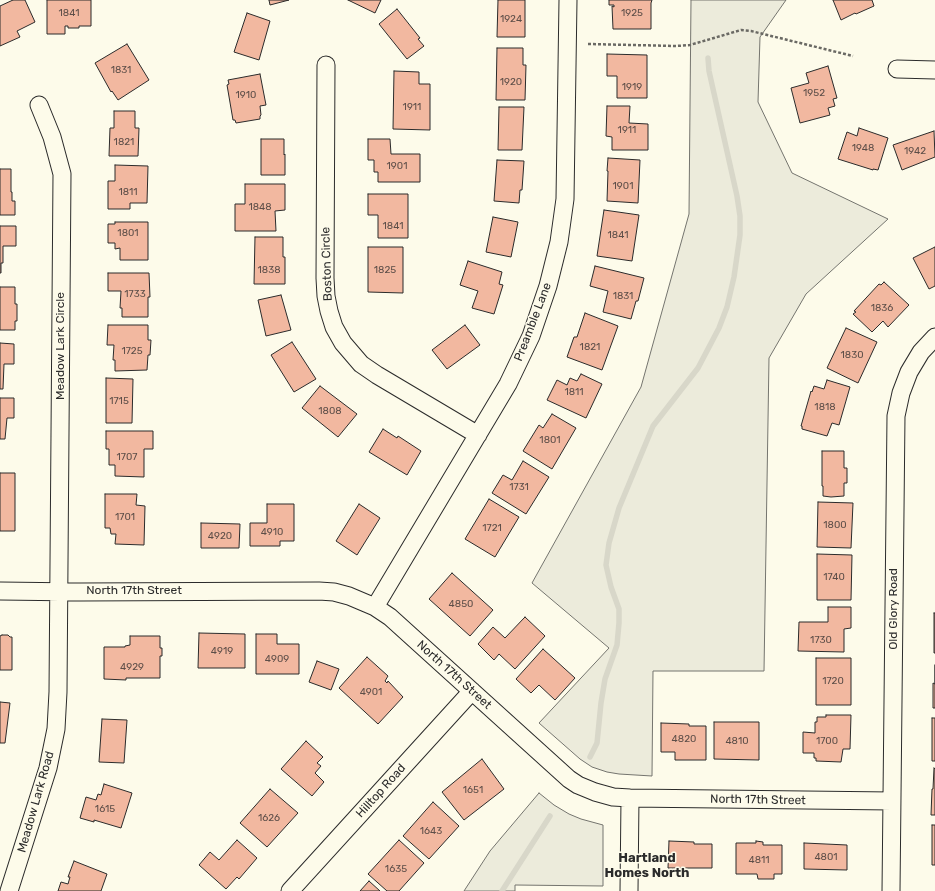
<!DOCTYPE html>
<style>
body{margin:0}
canvas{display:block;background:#fdfbea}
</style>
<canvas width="935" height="891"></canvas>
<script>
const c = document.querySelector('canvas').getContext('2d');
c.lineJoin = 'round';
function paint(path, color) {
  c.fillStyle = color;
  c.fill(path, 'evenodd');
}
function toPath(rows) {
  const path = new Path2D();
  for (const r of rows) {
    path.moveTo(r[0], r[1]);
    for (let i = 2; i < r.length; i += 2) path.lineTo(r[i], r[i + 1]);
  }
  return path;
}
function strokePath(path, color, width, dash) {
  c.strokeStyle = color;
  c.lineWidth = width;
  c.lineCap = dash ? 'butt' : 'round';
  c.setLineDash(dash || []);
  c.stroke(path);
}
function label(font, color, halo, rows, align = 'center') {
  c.font = font + ' Rubik,sans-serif';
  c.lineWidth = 3;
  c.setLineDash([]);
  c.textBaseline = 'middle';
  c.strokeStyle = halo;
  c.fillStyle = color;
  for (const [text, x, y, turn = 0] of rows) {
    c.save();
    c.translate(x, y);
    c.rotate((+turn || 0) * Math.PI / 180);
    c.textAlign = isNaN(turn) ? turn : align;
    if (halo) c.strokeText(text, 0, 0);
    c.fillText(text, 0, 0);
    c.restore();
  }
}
const green = toPath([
 [691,0,786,0,760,37,758,102,792,173,888,219,806,294,769,358,764,671,653,671,652,776,619,774,607,772,592,767,580,759,539,723,609,648,532,583,641,387,689,214,691,0],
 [539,793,554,805,569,814,581,819,603,825,603,886,515,885,515,891,464,891,490,851,539,793]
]);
const stream = toPath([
 [590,757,597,743,601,703,605,679,617,645,619,623,619,609,611,587,606,565,609,543,619,508,653,426,698,368,719,328,727,307,734,277,740,235,740,216,737,196,709,71,708,58],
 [502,891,550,816]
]);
const building = toPath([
 [13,0,25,0,35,22,17,31,20,37,0,46,0,6,13,0],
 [47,0,91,0,91,26,79,26,79,28,68,28,68,26,65,26,65,34,47,34,47,0],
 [269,0,289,0,270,5,269,0],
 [348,0,381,0,375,13,348,0],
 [498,0,525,0,525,37,497,37,498,0],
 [609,0,652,0,651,3,651,29,613,29,612,6,614,7,614,5,609,5,609,0],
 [833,0,872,0,874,6,856,14,855,13,841,20,833,0],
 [397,9,420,38,418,39,424,46,407,59,379,24,397,9],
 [247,13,270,21,259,60,234,52,247,13],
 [127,44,149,80,118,100,112,91,111,92,95,63,127,44],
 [497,48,523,48,523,65,526,65,525,100,496,100,497,48],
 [607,54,647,55,647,98,617,98,617,76,607,76,607,54],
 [828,66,837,98,833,99,835,106,828,108,830,115,800,123,791,88,809,83,806,73,828,66],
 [394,71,419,72,419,84,430,84,430,130,393,129,394,71],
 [260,74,266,105,260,106,261,115,260,116,260,119,236,123,235,120,233,120,227,85,229,84,228,80,260,74],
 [607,106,630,106,629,123,648,124,648,150,612,150,612,137,606,136,607,106],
 [499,107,524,107,522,150,498,150,499,107],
 [114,111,135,111,135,128,139,128,138,156,109,156,110,128,114,128,114,111],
 [859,128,888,138,878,170,873,169,873,170,838,159,847,132,857,136,859,128],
 [934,131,935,157,902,170,893,145,934,131],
 [261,139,284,139,284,155,285,154,285,175,261,175,261,139],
 [368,139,390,139,391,154,420,154,420,182,378,182,378,172,374,172,374,160,368,160,368,139],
 [608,158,640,160,638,203,607,201,608,171,607,171,608,158],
 [497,160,524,161,522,190,520,190,519,203,494,201,497,160],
 [115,165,148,166,147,203,130,203,130,209,108,209,108,181,115,181,115,165],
 [0,169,11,169,11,192,12,192,12,201,15,201,15,215,0,215,0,169],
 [245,184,285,184,285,210,275,211,276,231,235,231,235,204,245,204,245,184],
 [368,194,408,194,408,238,378,238,378,215,368,215,368,194],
 [604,210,639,215,632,261,597,256,604,210],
 [493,217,518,222,511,257,486,252,493,217],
 [115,222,148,222,148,260,120,260,120,248,115,249,115,243,108,243,108,224,115,224,115,222],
 [0,226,16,226,16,246,3,246,3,263,1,263,1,273,0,273,0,226],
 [255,237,283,237,283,257,285,257,285,284,254,284,255,237],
 [368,247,403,247,403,293,368,292,368,247],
 [935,247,935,286,929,289,913,258,935,247],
 [468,261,502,272,499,284,503,285,494,314,472,308,478,291,460,285,468,261],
 [595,266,644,278,638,301,636,301,631,319,603,312,608,291,590,286,595,266],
 [108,273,149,273,150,297,148,297,148,317,122,317,122,308,120,308,121,291,108,291,108,273],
 [884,282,909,305,888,327,883,321,872,332,853,314,856,312,854,311,879,284,881,285,884,282],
 [0,287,15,287,15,304,17,304,17,321,15,321,15,330,0,330,0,287],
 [281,295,291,330,266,336,258,300,281,295],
 [585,313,618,326,602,370,567,357,574,337,577,337,585,313],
 [108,325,148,325,148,340,151,340,150,355,148,355,147,370,115,371,115,360,113,360,114,345,107,345,108,325],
 [465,325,480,345,447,369,432,350,465,325],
 [846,328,877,342,858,383,827,368,846,328],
 [292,342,316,379,294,392,271,355,292,342],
 [0,343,14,344,14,364,4,364,3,389,0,389,0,343],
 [581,374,602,384,586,418,547,400,557,380,567,385,570,378,577,381,581,374],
 [106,378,133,379,132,423,106,423,106,378],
 [827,380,850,387,839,425,832,423,827,436,802,429,802,426,801,426,811,391,812,392,814,386,824,389,827,380],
 [320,386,357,414,338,437,302,408,320,386],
 [0,398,14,398,14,418,7,418,5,439,0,439,0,398],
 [552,414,576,428,552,469,523,451,539,425,543,428,552,414],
 [383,429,397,438,398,436,421,451,407,475,369,452,383,429],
 [106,431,153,431,153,449,144,449,144,477,115,476,115,465,109,465,109,449,106,449,106,431],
 [822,451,844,451,844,468,847,468,847,483,844,483,844,496,831,497,823,496,823,486,822,486,822,451],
 [523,461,549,477,526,514,492,493,503,475,512,480,523,461],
 [0,473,15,473,15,531,0,531,0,473],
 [105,494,137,494,136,505,145,506,144,545,115,544,116,534,111,534,110,528,105,528,105,494],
 [489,499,519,517,495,557,465,539,489,499],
 [818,502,853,503,851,548,817,547,818,502],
 [267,504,294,504,294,541,280,541,280,546,250,546,250,523,267,523,267,504],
 [359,504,380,518,357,555,336,541,359,504],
 [201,523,240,524,239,548,201,548,201,523],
 [817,554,852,555,851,600,817,600,817,554],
 [452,573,493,610,470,636,429,599,452,573],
 [828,607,851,607,851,628,844,629,844,652,798,651,799,622,828,622,828,607],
 [934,613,935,613,935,653,934,653,934,613],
 [525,617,545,636,515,669,499,654,494,660,478,644,493,627,505,638,525,617],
 [199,633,245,634,245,668,198,668,199,633],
 [256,634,277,634,277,644,299,644,299,674,256,674,256,634],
 [2,635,8,635,10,637,12,637,12,670,0,670,0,636,2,635],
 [130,636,160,636,160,648,162,648,162,656,160,656,160,678,126,678,126,680,104,679,104,647,125,647,125,646,130,645,130,636],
 [543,649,575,678,555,700,539,685,531,693,516,679,543,649],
 [367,657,388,676,385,681,387,683,388,681,403,697,378,724,339,688,367,657],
 [816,658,851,658,851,705,816,705,816,658],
 [317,661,339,669,331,690,309,682,317,661],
 [935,665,935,708,933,708,933,683,935,684,935,665],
 [0,702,10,703,5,743,0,743,0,702],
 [826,715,851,715,850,749,843,749,841,762,816,761,816,758,814,758,814,753,803,753,803,732,815,733,815,722,817,722,817,717,826,717,826,715],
 [932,718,935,718,935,761,932,761,932,718],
 [102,719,127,720,124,763,99,762,102,719],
 [714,722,759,722,759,760,714,759,714,722],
 [661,723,689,724,689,726,706,726,706,760,675,760,675,752,661,752,661,723],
 [306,741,323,757,317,763,321,766,315,773,324,782,312,796,281,769,306,741],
 [482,759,504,789,464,820,442,792,482,759],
 [934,768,935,769,935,815,931,815,932,789,933,789,934,768],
 [104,784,132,793,121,828,94,820,94,822,80,818,86,797,96,800,98,794,101,795,104,784],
 [270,789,298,813,267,847,240,823,270,789],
 [433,802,459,826,429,859,403,836,433,802],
 [932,825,935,825,935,865,932,865,932,825],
 [237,840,257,858,239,879,237,877,226,889,199,865,210,852,219,860,237,840],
 [399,840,424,863,399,891,387,891,368,874,399,840],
 [669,841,694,842,694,844,712,844,712,868,668,868,669,841],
 [756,841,763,842,763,845,782,845,782,874,774,874,774,879,758,879,757,874,736,874,736,843,756,843,756,841],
 [804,843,847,845,847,870,804,869,804,843],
 [74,861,107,874,101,891,58,891,61,882,68,884,70,877,68,877,74,861],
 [369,881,380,891,360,891,369,881]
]);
const path = toPath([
 [588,44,676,46,690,45,741,30,751,31,853,56]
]);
const minor = toPath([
 [326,65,325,278,326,296,329,311,334,327,343,343,361,364,377,375,478,435],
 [897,69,935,70],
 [0,591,80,592,319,591,334,592,349,596,375,607,390,617,569,779,578,785,595,792,613,797,630,798,892,801],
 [375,607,508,384,531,336,548,286,559,242,565,199,568,0],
 [9,891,48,768,56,729,58,692,62,174,52,137,39,105],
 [290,891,472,691],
 [629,891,630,798],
 [891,891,896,416,901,393,909,372,921,352,935,337]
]);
const numberNames = [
 ["1841",69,13],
 ["1925",632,13],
 ["1924",511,19],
 ["1831",121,70],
 ["1920",511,82],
 ["1919",632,87],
 ["1952",814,93],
 ["1910",246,95],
 ["1911",412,107],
 ["1911",627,130],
 ["1821",124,142],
 ["1948",863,148],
 ["1942",915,151],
 ["1901",397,166],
 ["1901",623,186],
 ["1811",128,192],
 ["1848",260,207],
 ["1841",393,226],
 ["1801",128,233],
 ["1841",618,235],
 ["1838",269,270],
 ["1825",385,270],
 ["1733",135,294],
 ["1831",623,296],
 ["1836",882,308],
 ["1821",590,347],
 ["1725",132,351],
 ["1830",852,355],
 ["1811",574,392],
 ["1715",119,401],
 ["1818",825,407],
 ["1808",330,411],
 ["1801",550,440],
 ["1707",127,457],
 ["1731",519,487],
 ["1701",125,517],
 ["1800",835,525],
 ["1721",492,528],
 ["4910",272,532],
 ["4920",220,536],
 ["1740",834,577],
 ["4850",461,604],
 ["1730",821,640],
 ["4919",222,651],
 ["4909",277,659],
 ["4929",132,667],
 ["1720",833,681],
 ["4901",371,692],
 ["4820",684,739],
 ["4810",737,741],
 ["1700",827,741],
 ["1651",473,790],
 ["1615",105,809],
 ["1626",269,818],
 ["1643",431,831],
 ["4801",826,857],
 ["4811",759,860],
 ["1635",396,869]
];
const streetNames = [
 ["Boston Circle",327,264,-92],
 ["Preamble Lane",533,322,-69],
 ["Meadow Lark Circle",61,346,-90],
 ["North 17th Street",134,591],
 ["Old Glory Road",894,609,-90],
 ["North 17th Street",454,675,42],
 ["Hilltop Road",381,791,-48],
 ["North 17th Street",758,800,1],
 ["Meadow Lark Road",36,802,-74]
];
const neighbourhoodNames = [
 ["Hartland",647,858],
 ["Homes North",647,873]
];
paint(green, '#ecebdb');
strokePath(green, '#74746e', 1);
strokePath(stream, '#d8d7c9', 5.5);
paint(building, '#f2b8a0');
strokePath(building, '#2b2b2b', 1);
strokePath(minor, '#2b2b2b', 19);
strokePath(path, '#6a6964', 2.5, [3, 2]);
strokePath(minor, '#fdfbea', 17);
label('10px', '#5d4e48', null, numberNames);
label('12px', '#2b2b2b', '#fdfbea', streetNames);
label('bold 13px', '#2b2b2b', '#fdfbea', neighbourhoodNames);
</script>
